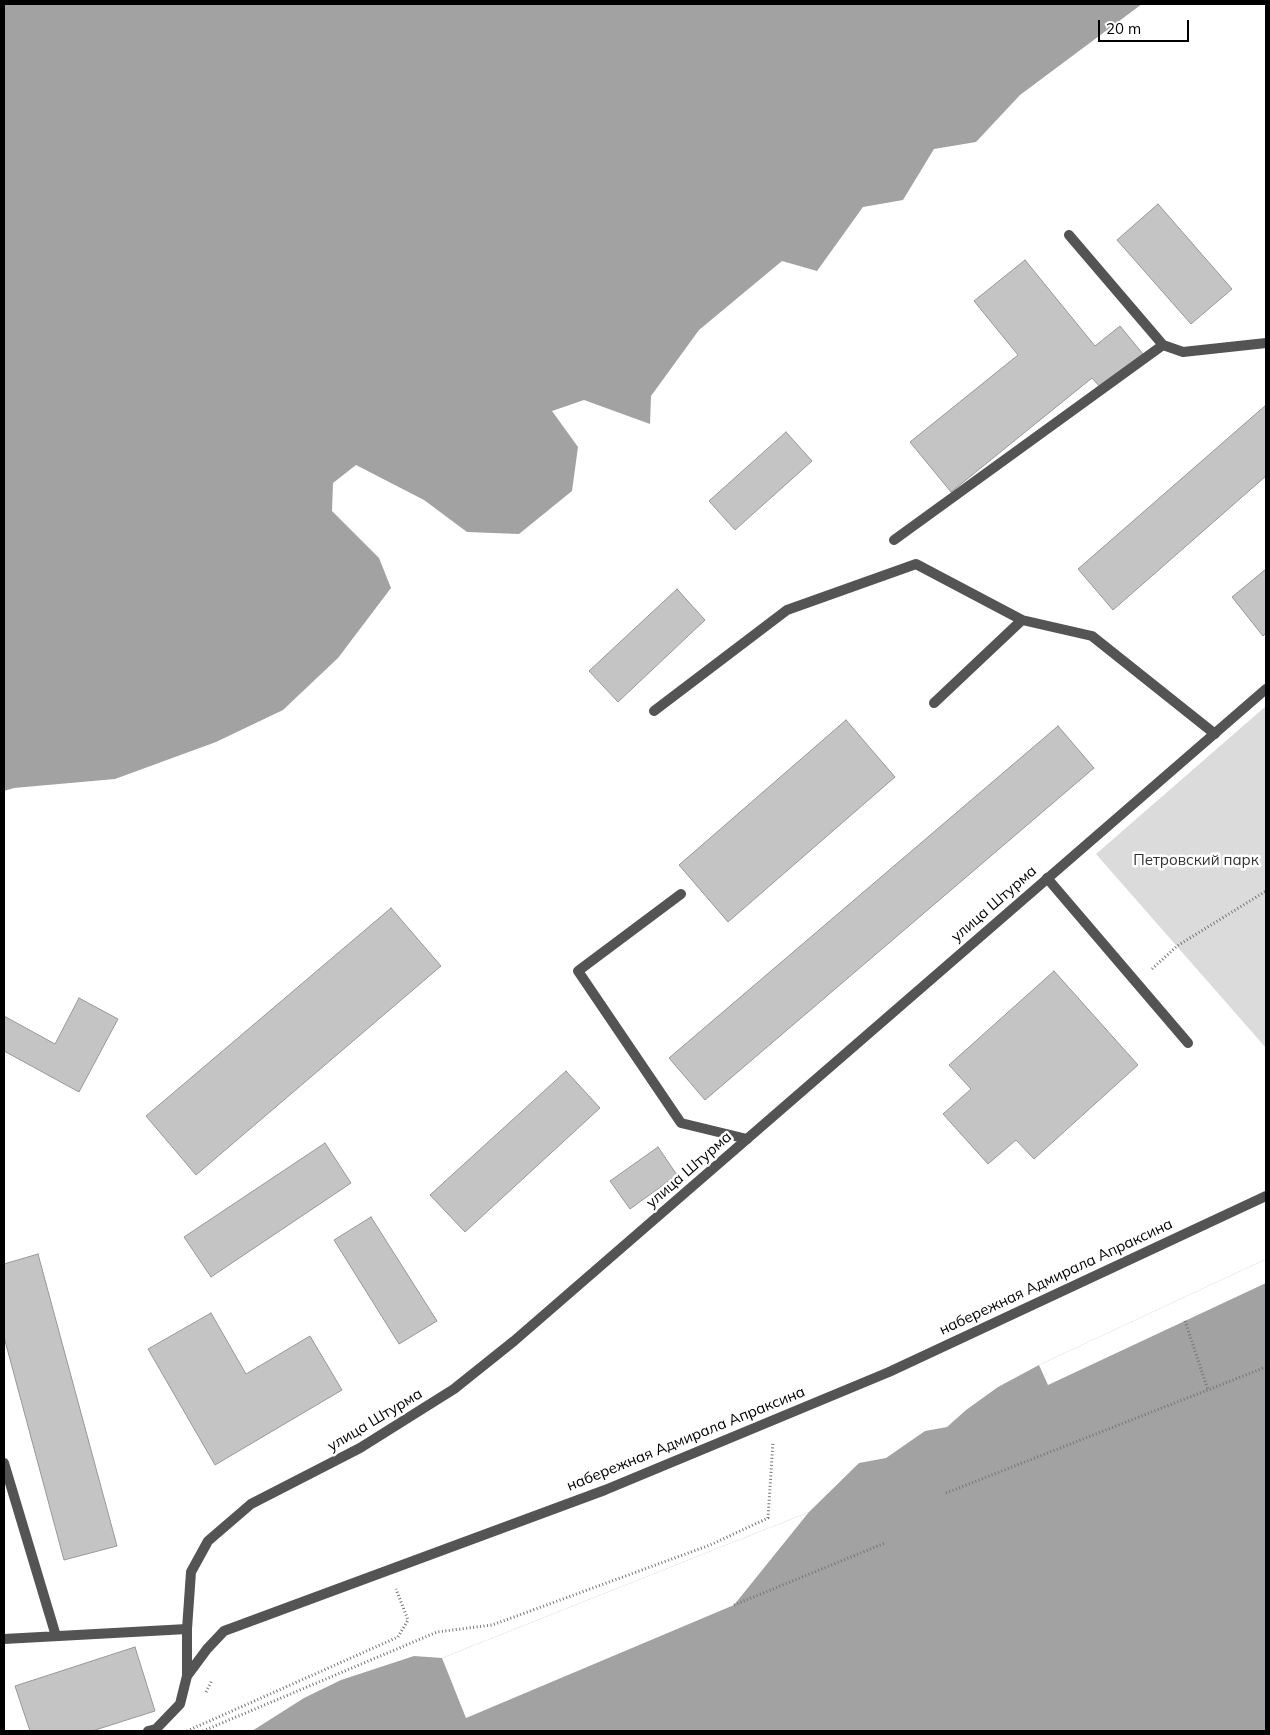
<!DOCTYPE html>
<meta charset="utf-8">
<style>
body{margin:0}
#map{position:relative;width:1270px;height:1735px;overflow:hidden;background:#fff;font-family:Mulish,sans-serif}
canvas{display:block}
.frame{position:absolute;inset:0;border:5px solid #000;pointer-events:none}
.scale{position:absolute;left:1098px;top:20px;width:91px;height:22px;box-sizing:border-box;border:2px solid #000;border-top:0;padding-left:6px;font-size:15px;line-height:18px;white-space:nowrap;color:#000;-webkit-text-stroke:4px #fff;paint-order:stroke}
</style>
<div id="map">
<canvas width="1270" height="1735"></canvas>
<div class="frame"></div>
<div class="scale">20 m</div>
</div>
<script>
const c = document.querySelector('canvas').getContext('2d');
c.lineJoin = 'round';
function paint(path, color) {
  c.fillStyle = color;
  c.fill(path, 'evenodd');
}
function toPath(rows) {
  const path = new Path2D();
  for (const r of rows) {
    path.moveTo(r[0], r[1]);
    for (let i = 2; i < r.length; i += 2) path.lineTo(r[i], r[i + 1]);
  }
  return path;
}
function strokePath(path, color, width, dash) {
  c.strokeStyle = color;
  c.lineWidth = width;
  c.lineCap = dash ? 'butt' : 'round';
  c.setLineDash(dash || []);
  c.stroke(path);
}
function label(font, color, halo, rows, align = 'center') {
  c.font = font + ' Mulish,sans-serif';
  c.lineWidth = 5;
  c.setLineDash([]);
  c.textBaseline = 'middle';
  c.strokeStyle = halo;
  c.fillStyle = color;
  for (const [text, x, y, turn = 0] of rows) {
    c.save();
    c.translate(x, y);
    c.rotate((+turn || 0) * Math.PI / 180);
    c.textAlign = isNaN(turn) ? turn : align;
    if (halo) c.strokeText(text, 0, 0);
    c.fillText(text, 0, 0);
    c.restore();
  }
}
const green = toPath([
 [1266,706,1266,1048,1096,854]
]);
const water = toPath([
 [4,4,1142,4,1020,95,976,142,934,149,903,200,863,207,817,271,782,261,699,330,651,396,650,424,584,400,552,411,578,447,572,491,519,534,467,532,424,500,356,465,333,483,332,511,379,558,391,588,338,658,283,710,216,742,115,779,14,788,4,791],
 [1266,1259,1266,1731,252,1731,304,1698,341,1680,414,1656,442,1658,809,1512,859,1463,886,1458,925,1431,947,1427,966,1410,998,1387,1039,1365]
]);
const pier = toPath([
 [1266,1259,1266,1283,1048,1385,1039,1365],
 [809,1512,734,1605,466,1718,442,1658]
]);
const building = toPath([
 [1158,204,1232,289,1191,324,1117,240,1158,204],
 [1025,260,1095,346,1120,326,1143,354,1101,388,1092,378,951,492,910,442,1018,355,974,301,1025,260],
 [1266,405,1266,476,1113,610,1078,569,1266,405],
 [786,432,812,461,735,530,709,501,786,432],
 [1266,569,1266,633,1263,636,1232,597,1266,569],
 [677,589,705,620,618,702,589,671,677,589],
 [846,720,895,777,728,922,679,865,846,720],
 [1058,726,1094,768,705,1100,669,1058,1058,726],
 [391,908,441,966,196,1175,146,1116,391,908],
 [1054,971,1138,1065,1034,1159,1016,1140,988,1164,943,1114,971,1089,949,1065,1054,971],
 [79,998,118,1019,79,1092,4,1051,4,1016,55,1044,79,998],
 [566,1071,600,1108,465,1232,430,1195,566,1071],
 [325,1143,351,1183,211,1277,184,1237,325,1143],
 [658,1147,677,1175,630,1209,610,1181,658,1147],
 [371,1217,437,1321,399,1344,334,1240,371,1217],
 [38,1254,117,1546,64,1560,4,1337,4,1264,38,1254],
 [211,1313,246,1374,310,1336,342,1390,215,1465,148,1349,211,1313],
 [135,1647,155,1711,92,1731,30,1731,15,1686,135,1647]
]);
const path = toPath([
 [1152,969,1177,946,1266,891],
 [1185,1321,1208,1390],
 [946,1493,1266,1367],
 [734,1605,885,1543],
 [206,1692,212,1680],
 [187,1731,398,1637,408,1620,396,1589],
 [203,1731,437,1632,492,1625,710,1545,768,1518,773,1442]
]);
const lane = toPath([
 [1069,235,1163,345,1183,352,1266,343],
 [894,540,1163,345],
 [934,703,1022,620,1092,636,1215,734],
 [654,711,787,610,916,564,1022,620],
 [1047,878,1188,1043],
 [681,894,578,971,681,1123,747,1139],
 [4,1463,56,1636],
 [4,1639,187,1629]
]);
const street = toPath([
 [187,1676,187,1629,191,1572,208,1541,251,1504,360,1448,454,1389,514,1341,1266,689],
 [148,1731,156,1729,180,1704,187,1676,207,1649,224,1631,605,1490,889,1372,1266,1196]
]);
const parkNames = [
 ["Петровский парк",1196,860]
];
const streetNames = [
 ["улица Штурма",994,904,-41],
 ["улица Штурма",689,1170,-41],
 ["набережная Адмирала Апраксина",1056,1277,-25],
 ["улица Штурма",375,1420,-31],
 ["набережная Адмирала Апраксина",686,1439,-22]
];
paint(green, '#dbdbdb');
paint(water, '#a2a2a2');
paint(pier, '#fff');
paint(building, '#c4c4c4');
strokePath(building, '#989898', 1);
strokePath(path, '#767676', 3, [1, 2.5]);
strokePath(lane, '#545454', 10);
strokePath(street, '#545454', 10);
label('15px', '#323232', '#fff', parkNames);
label('15px', '#000', '#fff', streetNames);
</script>
